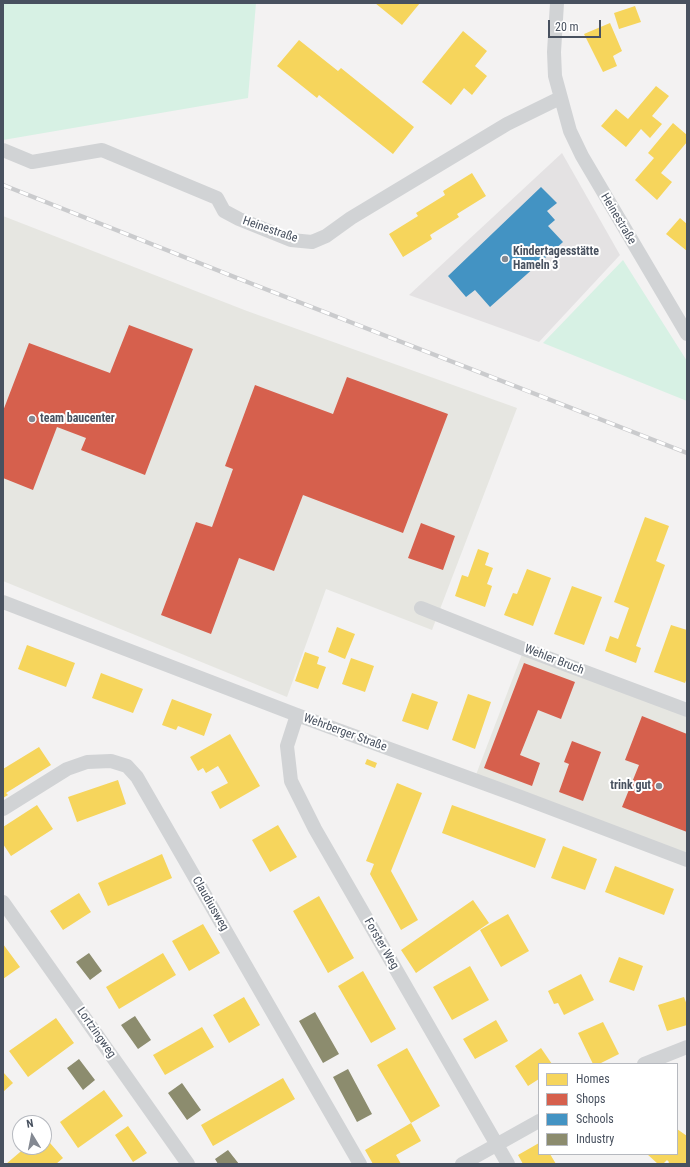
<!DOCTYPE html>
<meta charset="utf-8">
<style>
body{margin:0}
#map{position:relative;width:690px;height:1167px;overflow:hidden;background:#f3f2f2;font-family:"Roboto Condensed",sans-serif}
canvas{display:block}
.frame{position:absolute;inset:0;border:4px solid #48515f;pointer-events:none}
.legend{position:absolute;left:538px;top:1063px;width:140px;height:92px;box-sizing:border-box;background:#fff;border:1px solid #b6b9bf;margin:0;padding:5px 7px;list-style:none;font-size:12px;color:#48515f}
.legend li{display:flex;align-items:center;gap:8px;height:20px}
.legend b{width:20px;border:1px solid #b6b9bf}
.north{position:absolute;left:12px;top:1115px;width:40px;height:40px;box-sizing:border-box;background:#fff;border:1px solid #b6b9bf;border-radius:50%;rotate:350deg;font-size:11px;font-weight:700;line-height:16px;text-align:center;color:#48515f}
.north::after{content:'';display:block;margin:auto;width:14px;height:18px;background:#848992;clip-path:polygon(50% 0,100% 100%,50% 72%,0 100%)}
.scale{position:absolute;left:548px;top:20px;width:53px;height:18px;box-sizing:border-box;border:2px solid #48515f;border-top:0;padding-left:5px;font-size:12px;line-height:14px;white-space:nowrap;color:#48515f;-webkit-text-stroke:3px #fff;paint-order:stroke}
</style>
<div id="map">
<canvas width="690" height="1167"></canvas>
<div class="frame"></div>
<ul class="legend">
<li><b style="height:11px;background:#f6d55c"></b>Homes</li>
<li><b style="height:11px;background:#d6604d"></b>Shops</li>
<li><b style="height:11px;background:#4393c3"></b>Schools</li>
<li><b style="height:11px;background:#8c8c6e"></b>Industry</li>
</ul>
<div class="north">N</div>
<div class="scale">20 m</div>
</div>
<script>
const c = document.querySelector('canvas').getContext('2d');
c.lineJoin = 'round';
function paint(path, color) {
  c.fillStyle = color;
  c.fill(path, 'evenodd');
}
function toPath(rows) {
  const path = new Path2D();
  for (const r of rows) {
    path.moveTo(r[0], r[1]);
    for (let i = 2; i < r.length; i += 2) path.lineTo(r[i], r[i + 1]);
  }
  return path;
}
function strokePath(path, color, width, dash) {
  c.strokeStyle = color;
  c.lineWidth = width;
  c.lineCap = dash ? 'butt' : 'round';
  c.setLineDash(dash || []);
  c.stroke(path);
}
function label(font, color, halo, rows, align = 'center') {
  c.font = font + ' "Roboto Condensed",sans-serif';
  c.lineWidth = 4;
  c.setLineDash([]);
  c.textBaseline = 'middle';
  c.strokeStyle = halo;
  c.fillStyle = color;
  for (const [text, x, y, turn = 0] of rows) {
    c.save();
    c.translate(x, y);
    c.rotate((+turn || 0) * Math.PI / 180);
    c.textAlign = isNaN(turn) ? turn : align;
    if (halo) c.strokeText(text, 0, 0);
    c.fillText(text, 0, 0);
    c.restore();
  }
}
const commercial = toPath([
 [3,216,247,311,517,408,432,630,326,589,287,697,3,581],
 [524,649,687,710,687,860,474,780]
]);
const education = toPath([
 [562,153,620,255,539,342,409,295]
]);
const green = toPath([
 [3,3,256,3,248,98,3,140],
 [623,260,687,361,687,401,543,343]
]);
const homes = toPath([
 [375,3,420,3,402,25],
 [635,6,641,22,619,29,614,13],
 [610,23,622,51,613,56,617,66,603,72,584,34],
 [463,31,487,51,475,66,487,76,472,95,464,88,451,105,422,82],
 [299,40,338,71,341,68,414,127,393,154,319,95,317,98,277,66],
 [656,86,669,96,652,116,662,124,650,138,641,129,626,147,601,126,616,109,628,119],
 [673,123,687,135,687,142,661,173,672,182,657,200,635,180,654,158,648,153],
 [472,173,486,196,457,214,459,217,430,235,432,239,403,257,389,234,418,216,416,213,445,195,443,191],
 [680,218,687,224,687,251,666,234],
 [645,517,669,526,656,561,665,565,636,646,641,648,636,663,605,651,610,636,618,639,629,608,614,602],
 [478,549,489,553,485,565,493,568,487,584,492,586,485,607,455,596,462,575,468,577],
 [527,569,551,578,533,626,504,615,513,593,517,594],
 [572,586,602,597,584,645,554,634],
 [671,625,687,630,687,678,685,683,654,672],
 [337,627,355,634,345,659,328,652],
 [27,645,75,663,66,687,18,669],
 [305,652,319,657,317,664,326,667,318,689,295,681],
 [351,658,374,666,365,692,342,684],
 [101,673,143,689,133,713,92,698],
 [412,693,438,702,428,730,402,721],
 [468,694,491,702,475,749,452,740],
 [172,699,212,714,204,736,178,726,176,730,162,725],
 [230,734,260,786,220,809,211,792,228,783,223,774,218,766,206,773,203,768,198,771,190,757],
 [39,747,51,765,6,793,8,795,3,798,3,769],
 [367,759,377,763,375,768,365,764],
 [118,780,126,804,77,822,68,797],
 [397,783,422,793,391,871,418,920,401,930,370,874,374,864,366,861],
 [37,805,53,829,11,856,3,844,3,827],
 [452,805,546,839,535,868,442,833],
 [278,825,297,857,270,872,252,840],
 [563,846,597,859,585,890,551,878],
 [162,854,172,878,108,906,98,883],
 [615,866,674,889,664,915,605,892],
 [79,893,91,912,63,930,50,911],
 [319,896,354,958,328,973,293,911],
 [473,900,489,923,416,973,401,950],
 [508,914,529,951,501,967,480,930],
 [203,924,220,953,189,971,172,941],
 [3,944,20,967,3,979],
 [163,953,176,975,119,1009,106,987],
 [619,957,643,966,634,991,609,982],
 [470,966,489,1000,452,1020,433,987],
 [363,971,396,1029,371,1043,338,986],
 [581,974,594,1000,564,1015,558,1003,554,1004,548,991],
 [244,997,260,1025,229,1043,213,1015],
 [684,997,687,1005,687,1025,667,1031,658,1005],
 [56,1018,74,1043,28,1077,9,1051],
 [496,1020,508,1041,475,1059,463,1039],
 [603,1022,619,1054,599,1064,593,1064,578,1033],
 [202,1027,214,1047,165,1075,153,1055],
 [407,1048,440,1106,411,1123,377,1065],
 [541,1048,552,1064,539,1064,539,1079,528,1086,515,1066],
 [3,1072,13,1083,3,1092],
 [283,1078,295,1099,213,1146,201,1125],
 [104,1090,123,1116,78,1148,60,1122],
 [411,1123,421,1141,396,1155,401,1164,373,1164,365,1150],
 [128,1126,147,1153,133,1162,115,1135],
 [677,1129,687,1136,687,1164,668,1164,669,1162,667,1160,663,1164,658,1164,647,1154,677,1154],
 [44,1136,63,1158,56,1164,6,1164,26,1147,44,1147],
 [539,1143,539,1154,550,1154,556,1164,523,1164,518,1155]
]);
const shops = toPath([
 [129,325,193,349,145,475,81,450,86,438,57,427,33,490,3,478,3,411,29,343,110,373],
 [347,377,448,414,403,533,303,495,274,571,239,558,211,634,161,615,196,522,212,527,233,469,225,466,255,385,333,414],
 [421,523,455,536,443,570,408,558],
 [524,663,575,682,561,719,538,710,520,755,540,763,532,786,484,768],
 [642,716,687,734,687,832,622,807,639,765,625,760],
 [572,741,601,752,583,801,559,792,569,764,564,762]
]);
const schools = toPath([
 [541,187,557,203,547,211,555,220,548,226,563,242,490,307,475,290,466,297,448,276]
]);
const industry = toPath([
 [89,953,102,971,90,980,76,962],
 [315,1012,339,1054,323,1063,299,1021],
 [135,1016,151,1040,138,1049,121,1025],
 [79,1059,95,1080,83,1090,67,1068],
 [348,1069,372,1114,357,1122,333,1077],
 [182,1083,201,1110,187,1120,168,1093],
 [228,1150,239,1164,218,1164,215,1159]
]);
const minor = toPath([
 [557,3,554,52,555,76,570,131,582,156,687,334],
 [3,150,32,162,102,150,217,198,224,211,239,219,291,240,312,242,326,236,351,218,507,124,560,98],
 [3,602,297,715,521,797,687,860],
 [421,608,524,649,687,710],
 [297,715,287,746,291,781,315,829,508,1164],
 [3,809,67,769,87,762,111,761,127,766,137,777,360,1164],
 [3,902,188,1164],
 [644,1064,687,1047],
 [462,1164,539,1121]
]);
const rail = toPath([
 [3,185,237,278,687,453]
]);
const markers = [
 [505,259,4,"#848992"],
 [32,419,4,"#848992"],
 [659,786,4,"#848992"]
];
const streetNames = [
 ["Heinestraße",618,219,59],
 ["Heinestraße",270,230,19],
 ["Wehler Bruch",554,660,21],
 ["Wehrberger Straße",345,733,20],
 ["Claudiusweg",210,904,60],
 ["Forster Weg",381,944,60],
 ["Lortzingweg",96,1033,55]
];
const poiNames = [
 ["Kindertagesstätte",513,252],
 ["Hameln 3",513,266],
 ["team baucenter",40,419],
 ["trink gut",651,786,"right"]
];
paint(commercial, '#e6e6e1');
paint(education, '#e4e2e3');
paint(green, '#d7f1e4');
paint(homes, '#f6d55c');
paint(shops, '#d6604d');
paint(schools, '#4393c3');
paint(industry, '#8c8c6e');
strokePath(minor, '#d1d3d5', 14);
strokePath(rail, '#cacbcd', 4.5);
strokePath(rail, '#fff', 3, [9]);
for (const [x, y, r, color] of markers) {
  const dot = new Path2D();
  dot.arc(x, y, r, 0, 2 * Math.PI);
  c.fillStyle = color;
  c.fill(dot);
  strokePath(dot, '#fff', 1.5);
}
label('12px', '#48515f', '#fff', streetNames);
label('bold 12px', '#48515f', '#fff', poiNames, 'left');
</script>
